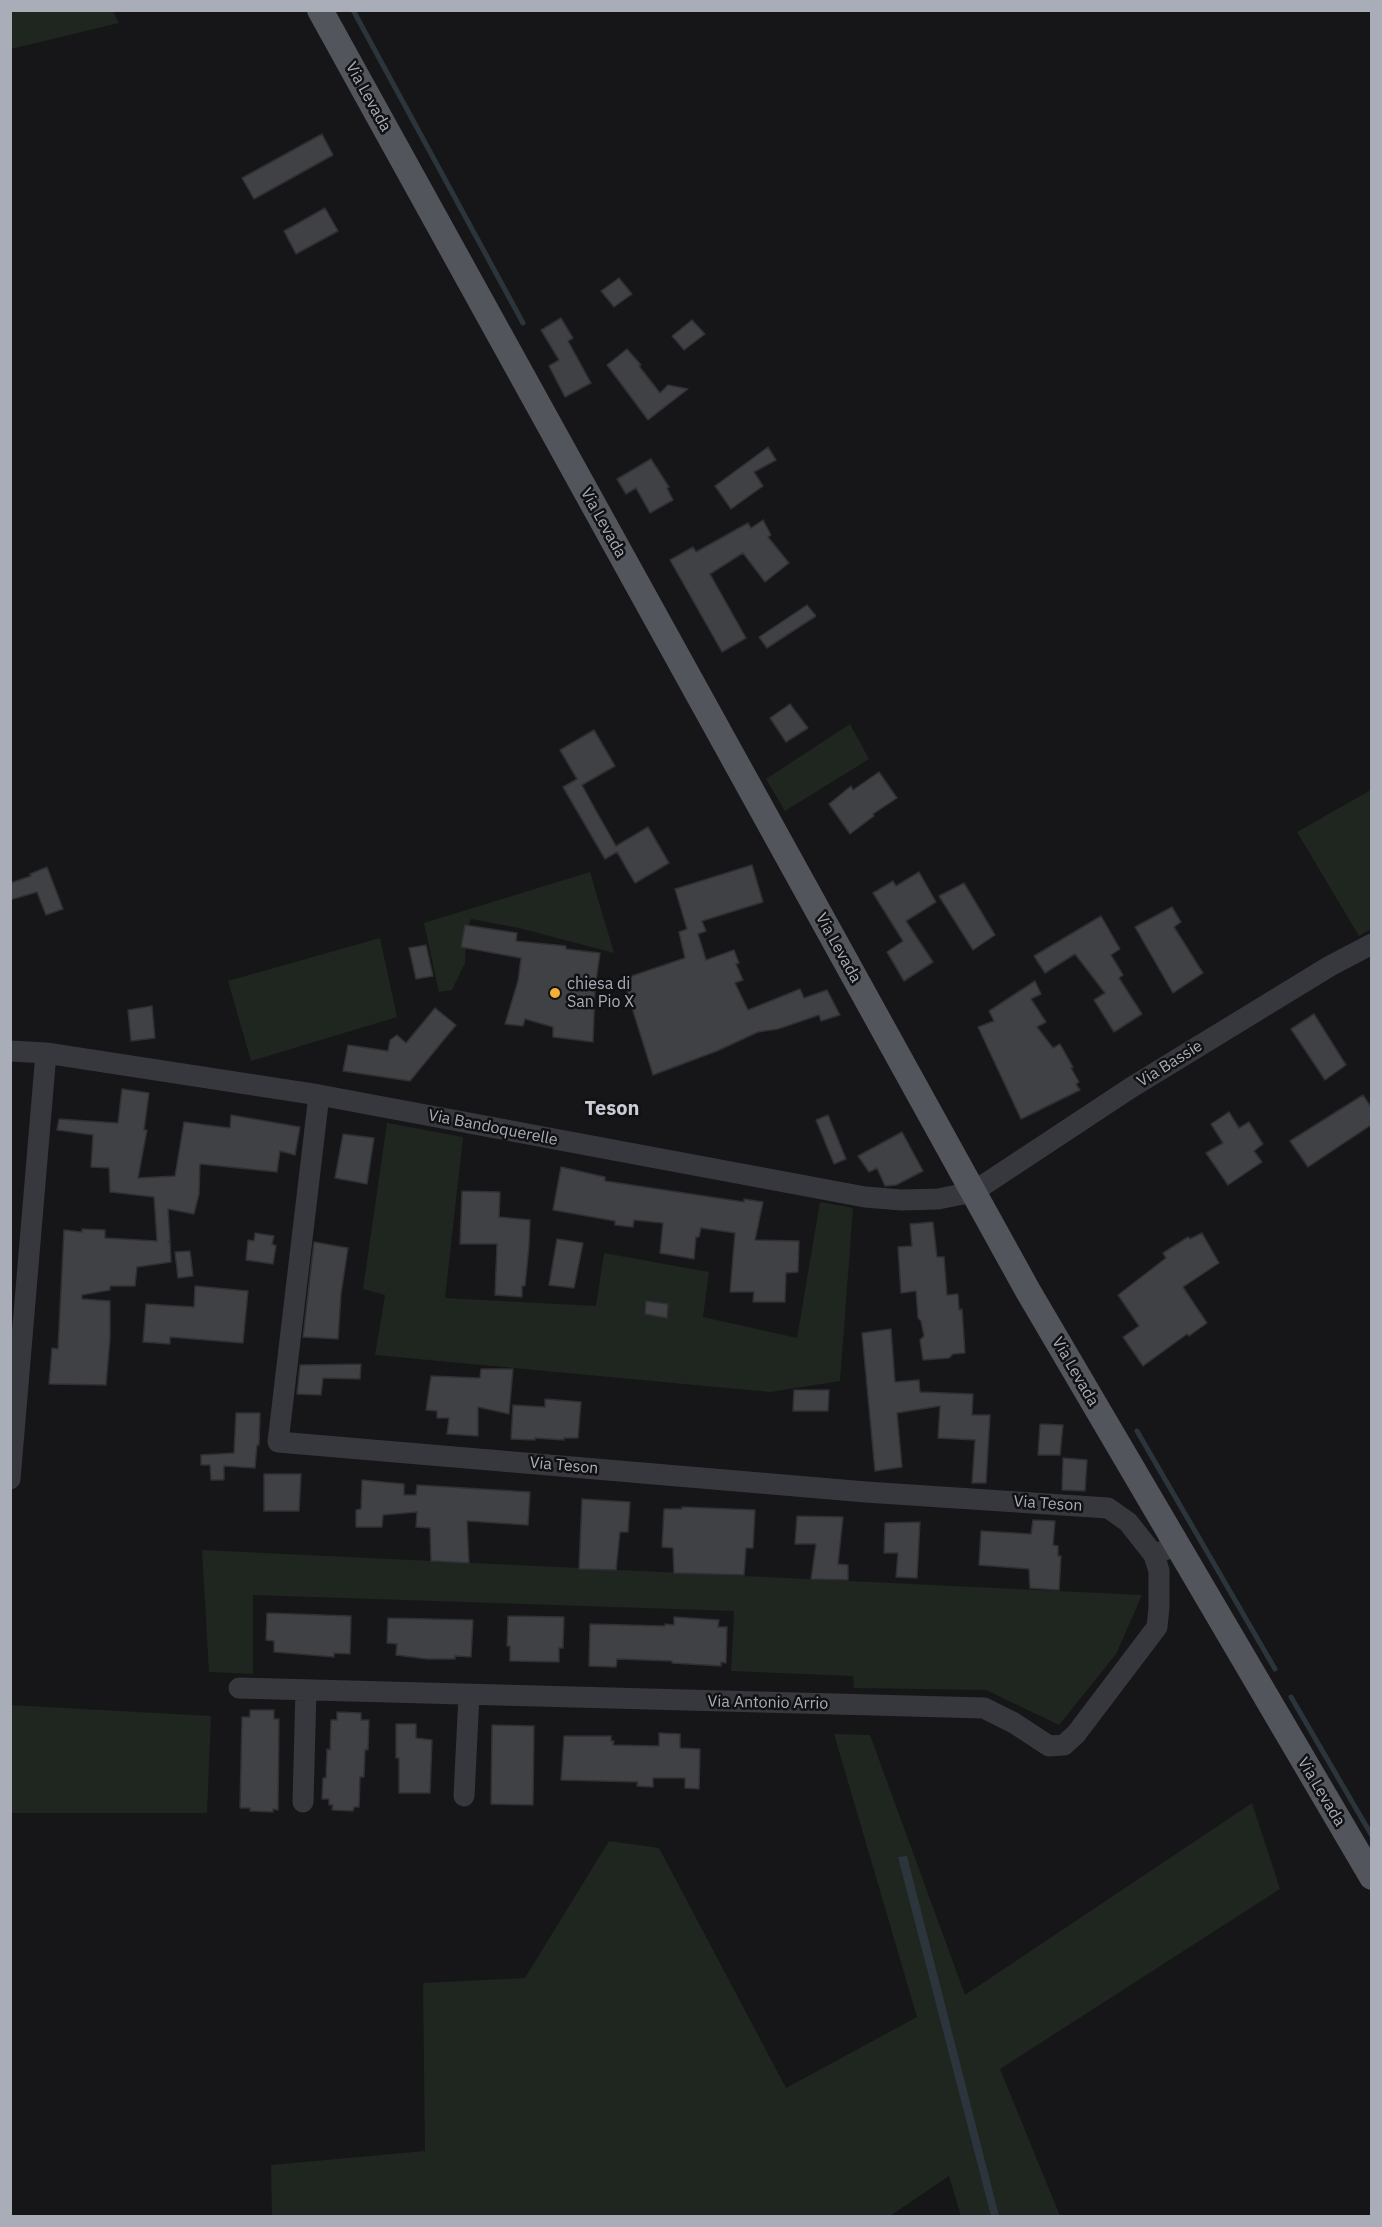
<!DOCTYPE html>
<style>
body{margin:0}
#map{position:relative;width:1382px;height:2227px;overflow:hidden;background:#161618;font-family:"IBM Plex Sans",sans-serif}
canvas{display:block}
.frame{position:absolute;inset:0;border:12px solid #a8adb8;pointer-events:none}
</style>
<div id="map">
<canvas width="1382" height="2227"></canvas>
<div class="frame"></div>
</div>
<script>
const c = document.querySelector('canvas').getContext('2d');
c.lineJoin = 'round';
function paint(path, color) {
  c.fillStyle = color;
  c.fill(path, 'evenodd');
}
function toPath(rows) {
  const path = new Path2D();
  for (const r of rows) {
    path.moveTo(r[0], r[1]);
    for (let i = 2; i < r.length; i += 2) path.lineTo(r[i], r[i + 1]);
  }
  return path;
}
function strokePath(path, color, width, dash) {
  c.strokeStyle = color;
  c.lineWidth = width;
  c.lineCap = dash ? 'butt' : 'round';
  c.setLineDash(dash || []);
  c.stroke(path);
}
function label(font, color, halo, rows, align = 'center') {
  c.font = font + ' "IBM Plex Sans",sans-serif';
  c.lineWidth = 5;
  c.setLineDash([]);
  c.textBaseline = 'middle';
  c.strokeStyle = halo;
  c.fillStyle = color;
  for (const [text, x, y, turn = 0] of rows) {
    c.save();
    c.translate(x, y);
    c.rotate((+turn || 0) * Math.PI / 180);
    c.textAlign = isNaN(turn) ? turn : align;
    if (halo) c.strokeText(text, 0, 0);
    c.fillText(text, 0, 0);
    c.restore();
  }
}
const green = toPath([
 [10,11,113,11,119,23,11,49],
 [850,724,869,759,785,811,766,779],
 [1371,790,1371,929,1359,936,1297,832],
 [590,872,614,953,519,928,471,919,466,933,465,963,452,990,439,992,424,923],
 [380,938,397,1017,251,1061,228,981],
 [387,1123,463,1137,445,1298,596,1306,604,1253,709,1272,703,1317,797,1338,820,1202,853,1208,840,1381,770,1392,375,1355,385,1295,363,1289],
 [202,1550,1142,1595,1116,1654,1059,1725,986,1690,854,1688,853,1676,731,1671,734,1611,253,1595,253,1674,209,1672],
 [10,1705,211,1716,207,1813,11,1813],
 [834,1734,870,1735,965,1995,1252,1803,1280,1889,1000,2069,1060,2216,961,2216,949,2176,890,2216,272,2216,271,2165,425,2151,423,1983,525,1978,609,1841,659,1848,786,2088,917,2017]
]);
const water = toPath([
 [907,1856,999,2216,991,2216,898,1857]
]);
const stream = toPath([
 [353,10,523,323],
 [1137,1431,1275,1669],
 [1291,1697,1372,1836]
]);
const building = toPath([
 [322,134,333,155,254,199,242,178,322,134],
 [325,208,338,231,296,254,284,231,325,208],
 [619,278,632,294,614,307,601,291,619,278],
 [561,318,573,338,568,341,591,383,565,397,549,366,559,360,541,330,561,318],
 [692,320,705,334,684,350,672,336,692,320],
 [627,349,641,365,639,366,660,393,668,385,688,389,648,420,607,365,627,349],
 [768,447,776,460,754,472,763,486,731,509,715,486,768,447],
 [651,459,669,487,667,488,673,500,650,513,636,488,626,494,617,479,651,459],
 [763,520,771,535,768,537,789,563,765,582,743,553,710,574,746,638,722,652,670,560,693,547,696,552,748,523,751,528,763,520],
 [807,605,816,616,767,648,759,637,807,605],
 [790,704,808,728,786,742,770,718,790,704],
 [594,730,615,766,582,785,595,809,616,846,648,827,669,863,635,883,617,852,605,859,563,787,577,779,560,750,594,730],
 [879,772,897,798,873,814,874,816,850,834,829,804,851,786,853,790,879,772],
 [752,865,763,902,702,921,706,931,698,934,706,960,734,950,739,963,736,964,743,980,735,983,748,1010,800,989,804,998,827,990,840,1015,821,1021,819,1015,778,1029,758,1032,717,1051,653,1075,623,979,685,958,679,932,687,929,675,889,752,865],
 [47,867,63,909,46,915,37,892,10,900,10,883,31,876,30,874,47,867],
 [919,872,936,902,906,921,933,962,904,981,887,952,903,941,873,893,893,881,896,886,919,872],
 [964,883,995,935,973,950,939,896,964,883],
 [1172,907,1181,922,1174,927,1203,973,1173,993,1135,927,1172,907],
 [1101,916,1120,949,1111,955,1123,975,1119,978,1142,1014,1114,1032,1094,1000,1105,993,1075,954,1045,973,1034,956,1101,916],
 [465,925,517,933,516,941,566,946,566,949,600,953,595,988,593,1042,553,1037,553,1027,525,1019,523,1026,505,1024,518,981,521,958,461,947,465,925],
 [426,945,433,976,416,979,409,948,426,945],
 [1035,981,1041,994,1031,999,1046,1022,1037,1027,1053,1048,1060,1044,1073,1067,1071,1068,1079,1082,1076,1084,1080,1090,1021,1119,978,1027,994,1021,989,1011,1035,981],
 [152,1006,155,1038,131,1041,128,1010,152,1006],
 [435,1008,456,1025,410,1081,343,1071,348,1045,388,1051,390,1040,397,1035,406,1043,435,1008],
 [1314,1014,1346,1065,1325,1080,1291,1029,1314,1014],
 [122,1089,149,1093,144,1130,147,1130,138,1178,175,1176,184,1122,230,1128,231,1115,300,1127,295,1155,280,1151,277,1172,200,1164,199,1194,194,1214,168,1209,170,1242,168,1242,170,1242,171,1262,137,1267,135,1286,110,1286,110,1290,82,1295,82,1299,110,1301,110,1338,106,1385,49,1384,52,1348,58,1349,64,1230,82,1232,82,1229,105,1230,105,1238,157,1241,154,1197,110,1192,109,1168,91,1167,93,1135,57,1130,59,1119,118,1123,122,1089],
 [1363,1095,1371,1107,1371,1125,1308,1167,1290,1141,1363,1095],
 [1229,1112,1239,1128,1249,1122,1263,1144,1254,1151,1262,1162,1228,1185,1206,1153,1223,1143,1211,1124,1229,1112],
 [828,1115,846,1159,834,1164,816,1120,828,1115],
 [902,1132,923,1171,896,1185,885,1186,877,1168,869,1172,858,1156,902,1132],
 [343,1134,374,1138,367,1184,335,1178,343,1134],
 [561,1167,605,1177,605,1181,744,1202,744,1199,763,1202,755,1240,799,1241,798,1272,786,1273,785,1302,753,1302,754,1292,730,1292,735,1233,701,1228,699,1237,696,1237,694,1259,660,1253,663,1223,634,1220,633,1227,615,1225,615,1221,553,1210,561,1167],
 [462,1191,500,1192,499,1217,530,1220,529,1246,525,1286,522,1286,522,1297,495,1295,497,1244,460,1244,462,1191],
 [933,1222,937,1257,944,1257,947,1295,958,1294,959,1310,962,1309,965,1353,953,1354,949,1358,923,1360,920,1340,924,1336,921,1321,918,1318,916,1291,901,1293,898,1247,912,1246,910,1224,933,1222],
 [255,1233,274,1236,272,1244,276,1246,273,1264,246,1260,248,1240,254,1241,255,1233],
 [1202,1233,1219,1263,1183,1287,1207,1323,1189,1336,1187,1334,1143,1366,1123,1337,1139,1326,1118,1295,1166,1258,1163,1253,1188,1237,1190,1239,1202,1233],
 [557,1239,583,1243,574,1288,549,1285,557,1239],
 [314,1242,348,1248,341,1294,338,1339,303,1337,314,1242],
 [190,1251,193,1276,178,1278,175,1252,190,1251],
 [195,1286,248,1291,243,1343,170,1337,170,1344,143,1342,146,1304,194,1307,195,1286],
 [646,1301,668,1304,667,1318,645,1314,646,1301],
 [891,1329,895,1382,919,1380,920,1392,973,1394,972,1415,990,1415,986,1483,972,1483,975,1440,938,1438,940,1406,897,1413,902,1467,875,1471,862,1333,891,1329],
 [361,1364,360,1379,323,1378,321,1395,297,1394,300,1365,361,1364],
 [481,1369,513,1369,509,1414,478,1407,478,1436,447,1434,449,1418,437,1418,437,1411,426,1410,431,1376,480,1378,481,1369],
 [794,1390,829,1390,828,1411,793,1411,794,1390],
 [545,1399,581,1402,578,1438,564,1438,564,1440,535,1438,535,1440,511,1439,513,1405,545,1407,545,1399],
 [236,1413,260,1413,259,1445,257,1445,255,1468,224,1466,224,1480,211,1480,210,1465,201,1465,201,1455,234,1453,236,1413],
 [1040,1424,1063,1425,1060,1455,1038,1455,1040,1424],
 [1063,1458,1087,1460,1085,1491,1062,1490,1063,1458],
 [264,1474,301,1474,299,1511,264,1511,264,1474],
 [362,1480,404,1484,404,1495,416,1495,417,1485,530,1492,528,1525,467,1521,469,1563,431,1561,430,1528,416,1527,417,1512,383,1515,382,1527,356,1527,356,1510,361,1509,362,1480],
 [582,1499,630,1502,628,1532,620,1532,616,1570,579,1569,582,1499],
 [682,1507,755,1510,753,1548,746,1548,744,1575,674,1573,673,1548,662,1547,664,1509,682,1509,682,1507],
 [797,1516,843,1517,838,1564,848,1565,848,1580,811,1579,816,1544,795,1544,797,1516],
 [1033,1520,1055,1521,1053,1545,1058,1546,1058,1556,1061,1556,1059,1590,1030,1588,1029,1569,979,1565,981,1531,1031,1534,1033,1520],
 [920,1522,917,1578,896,1577,898,1553,884,1553,885,1523,920,1522],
 [267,1613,351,1616,350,1654,334,1653,334,1657,274,1652,274,1641,266,1640,267,1613],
 [508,1616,564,1617,563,1648,559,1648,559,1662,510,1661,510,1646,507,1646,508,1616],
 [674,1617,719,1620,718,1627,727,1627,726,1663,721,1662,721,1666,672,1663,672,1661,617,1659,616,1667,589,1666,590,1624,665,1626,665,1624,674,1625,674,1617],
 [388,1618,473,1620,471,1657,455,1656,455,1659,427,1659,396,1655,397,1644,387,1643,388,1618],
 [250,1710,274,1710,274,1719,279,1719,278,1810,273,1809,273,1812,250,1811,250,1808,240,1808,242,1717,250,1717,250,1710],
 [337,1712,361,1713,361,1720,369,1720,368,1750,365,1750,364,1777,360,1777,359,1807,354,1807,353,1811,332,1810,333,1805,329,1805,329,1799,322,1799,323,1778,326,1778,327,1749,330,1750,331,1720,337,1720,337,1712],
 [396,1724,416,1724,416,1738,432,1740,430,1793,399,1793,399,1758,396,1758,396,1724],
 [492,1725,534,1726,533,1805,491,1804,492,1725],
 [659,1733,680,1734,680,1748,700,1749,699,1789,685,1788,685,1778,653,1778,653,1787,637,1786,638,1782,561,1780,564,1736,611,1736,611,1741,614,1741,613,1745,659,1746,659,1733]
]);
const minor = toPath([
 [10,1051,46,1053,319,1095,865,1197,902,1200,938,1199,973,1192,1132,1087,1330,966,1372,944],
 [319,1095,278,1442,866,1492,1108,1508,1128,1522,1154,1555,1176,1545],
 [10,1479,46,1053],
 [239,1688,984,1708,1014,1723,1049,1746,1064,1745,1076,1734,1157,1627,1159,1607,1159,1571,1154,1555],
 [464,1796,469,1695],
 [303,1802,306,1690]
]);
const major = toPath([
 [320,10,1028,1291,1372,1877]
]);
const markers = [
 [555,993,6,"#f2b134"]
];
const streetNames = [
 ["Via Levada",368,97,61],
 ["Via Levada",603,523,61],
 ["Via Levada",838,948,61],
 ["Via Bassie",1170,1064,-32],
 ["Via Bandoquerelle",493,1128,11],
 ["Via Levada",1075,1372,60],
 ["Via Teson",564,1466,5],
 ["Via Teson",1048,1504,4],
 ["Via Antonio Arrio",768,1703,1],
 ["Via Levada",1321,1792,59]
];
const poiNames = [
 ["chiesa di",567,984],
 ["San Pio X",567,1002]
];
const quarterNames = [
 ["Teson",612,1109]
];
paint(green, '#1e261f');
paint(water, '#2c353c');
strokePath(stream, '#2c353c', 5);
paint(building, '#404145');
strokePath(building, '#303034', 1.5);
strokePath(minor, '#37383d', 21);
strokePath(major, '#53555c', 26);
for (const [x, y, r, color] of markers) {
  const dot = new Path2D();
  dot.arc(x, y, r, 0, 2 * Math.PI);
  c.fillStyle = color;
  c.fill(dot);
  strokePath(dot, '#111113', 2);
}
label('16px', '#a8adb8', '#111113', streetNames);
label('16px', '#a8adb8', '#111113', poiNames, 'left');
label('bold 20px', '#c9ccd4', '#111113', quarterNames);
</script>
